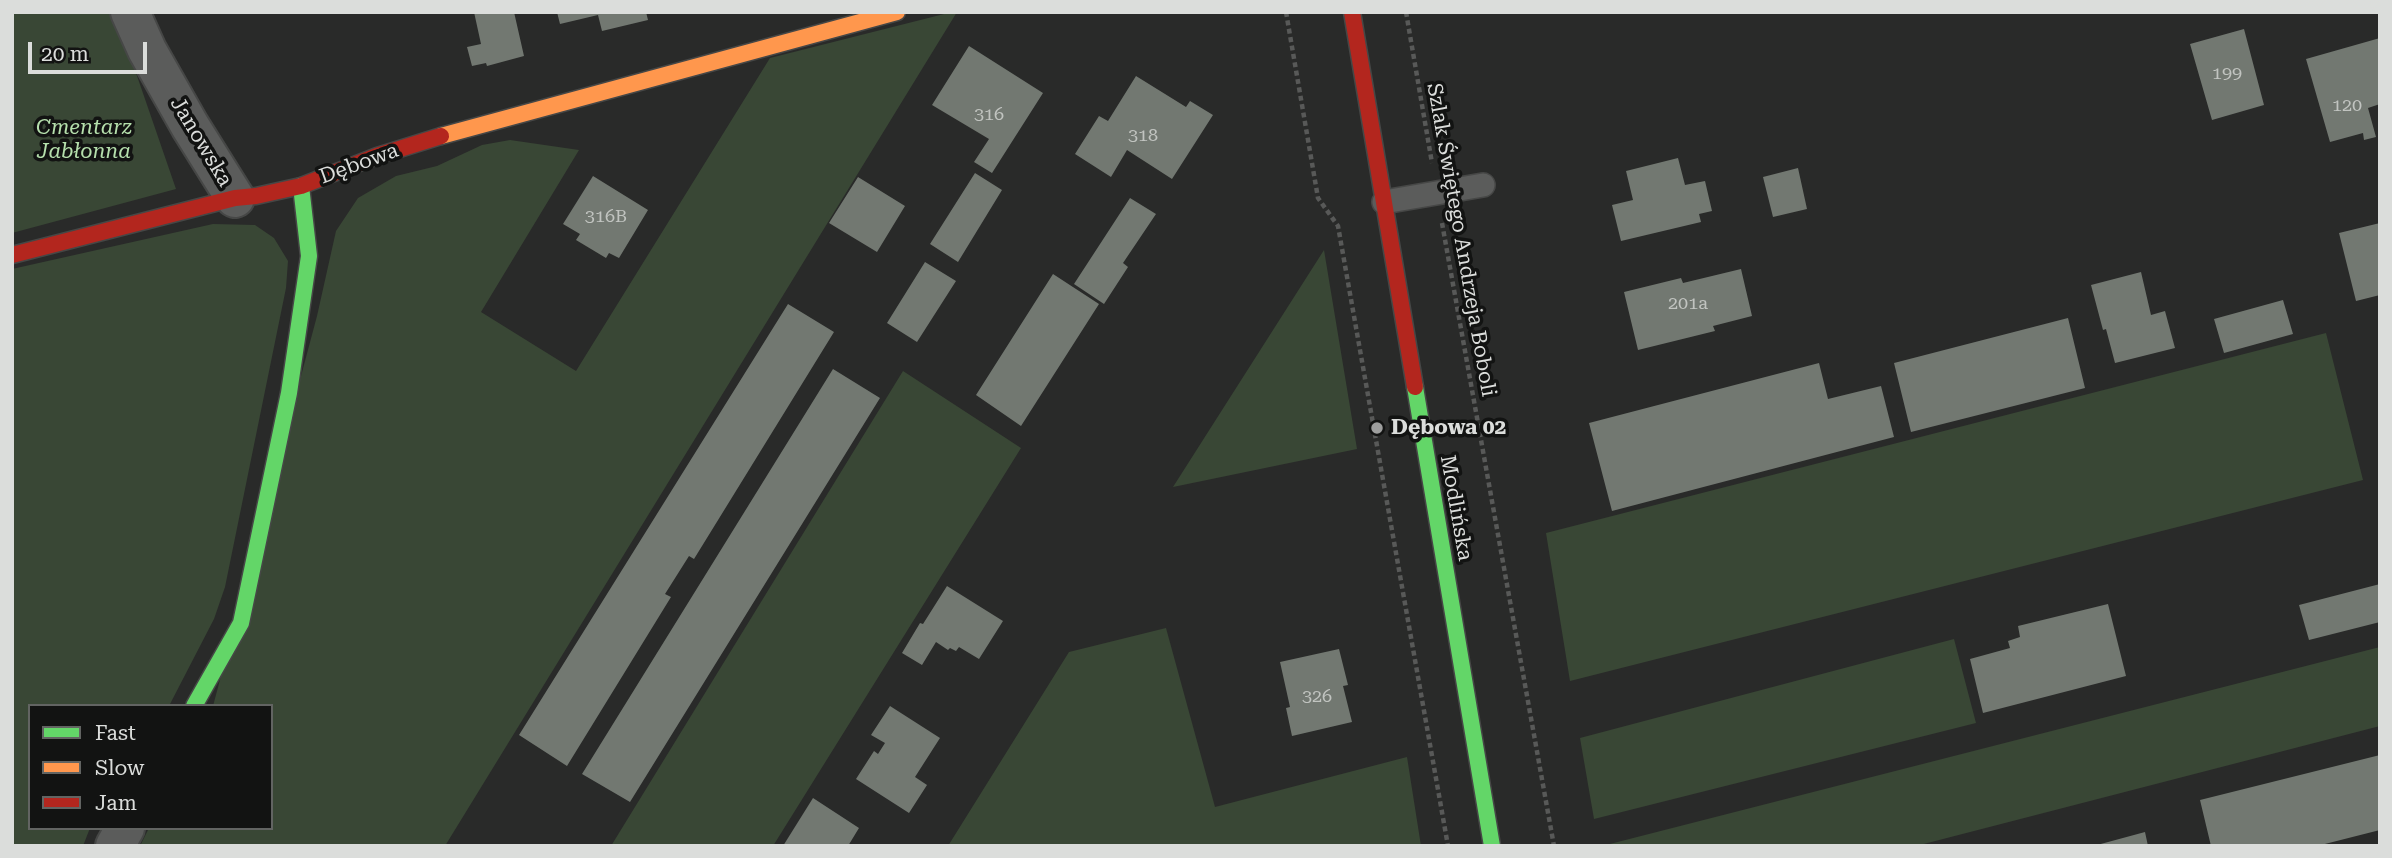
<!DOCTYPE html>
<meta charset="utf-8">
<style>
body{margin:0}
#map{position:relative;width:2392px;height:858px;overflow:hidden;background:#292a29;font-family:"Roboto Serif",serif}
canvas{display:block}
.frame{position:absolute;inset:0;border:14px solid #dbdddb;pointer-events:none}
.legend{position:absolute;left:28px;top:704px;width:245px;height:126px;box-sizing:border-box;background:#121312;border:2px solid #626462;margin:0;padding:9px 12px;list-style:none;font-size:21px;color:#dbdddb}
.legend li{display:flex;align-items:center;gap:14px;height:35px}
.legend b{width:35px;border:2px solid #626462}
.scale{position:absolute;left:28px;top:42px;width:119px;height:32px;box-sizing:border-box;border:4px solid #dbdddb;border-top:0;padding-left:9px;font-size:21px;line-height:24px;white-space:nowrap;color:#dbdddb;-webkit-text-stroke:5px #121312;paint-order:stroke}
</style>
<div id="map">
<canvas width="2392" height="858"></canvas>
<div class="frame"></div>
<ul class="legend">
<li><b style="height:9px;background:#63d668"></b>Fast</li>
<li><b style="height:9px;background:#ff974d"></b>Slow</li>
<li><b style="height:9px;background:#b3261e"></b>Jam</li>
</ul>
<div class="scale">20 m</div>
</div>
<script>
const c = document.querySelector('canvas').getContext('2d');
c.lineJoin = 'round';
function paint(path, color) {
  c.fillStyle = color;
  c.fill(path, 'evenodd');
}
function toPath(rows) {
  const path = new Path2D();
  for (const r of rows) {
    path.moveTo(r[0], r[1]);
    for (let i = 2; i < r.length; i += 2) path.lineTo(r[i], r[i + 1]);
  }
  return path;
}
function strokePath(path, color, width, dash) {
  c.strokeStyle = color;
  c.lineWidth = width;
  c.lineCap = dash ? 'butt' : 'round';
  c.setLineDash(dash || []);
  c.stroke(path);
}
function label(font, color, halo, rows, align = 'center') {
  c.font = font + ' "Roboto Serif",serif';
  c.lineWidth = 7;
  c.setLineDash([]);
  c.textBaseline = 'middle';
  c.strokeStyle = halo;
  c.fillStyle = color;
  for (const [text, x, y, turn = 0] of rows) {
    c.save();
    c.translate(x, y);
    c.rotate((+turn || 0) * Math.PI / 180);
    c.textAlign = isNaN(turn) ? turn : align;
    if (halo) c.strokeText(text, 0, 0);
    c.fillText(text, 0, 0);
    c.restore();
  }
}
const green = toPath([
 [12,12,115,12,176,189,12,233],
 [952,12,957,12,445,846,140,846,149,828,271,828,271,706,213,706,317,316,336,231,358,198,396,176,437,166,482,145,510,140,579,150,481,312,576,371,770,58],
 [213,224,255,225,274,238,288,261,286,288,225,587,214,619,169,706,30,706,30,828,90,828,83,846,12,846,12,269],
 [1324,250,1357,449,1173,487],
 [2326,333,2363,480,1570,681,1546,533],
 [903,371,1021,448,773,846,611,846],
 [1166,628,1215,807,1407,757,1421,846,948,846,1069,652],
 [1954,639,1976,723,1594,819,1580,738],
 [2380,647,2380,726,1916,846,1602,846]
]);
const building = toPath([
 [474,12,514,12,524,56,487,66,486,63,472,66,467,47,481,44],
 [557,12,646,12,648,20,602,31,598,15,560,24],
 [2244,29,2264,105,2212,120,2190,44],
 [2380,38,2380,104,2368,108,2376,137,2364,140,2363,133,2330,142,2306,59],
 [969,46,1043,93,992,173,974,162,989,139,932,105],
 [1136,76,1186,107,1190,101,1213,115,1172,179,1127,150,1111,177,1075,154,1099,116,1108,121],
 [1678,158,1685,185,1705,181,1712,211,1699,214,1701,222,1621,241,1612,205,1633,200,1626,171],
 [1798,168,1807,209,1773,217,1763,177],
 [975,173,1002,190,958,262,930,244],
 [593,176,648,210,619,258,609,253,606,258,576,240,580,234,563,224],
 [858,177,905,206,877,252,829,223],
 [1130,198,1156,214,1123,263,1128,267,1104,304,1074,284],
 [2380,223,2380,295,2356,301,2339,233],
 [925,262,956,281,917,342,887,323],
 [1741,269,1752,316,1713,326,1715,331,1638,350,1624,292,1681,278,1683,283],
 [2141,272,2151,315,2165,311,2175,348,2115,363,2106,329,2103,330,2091,285],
 [1053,274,1099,304,1021,426,976,395],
 [2283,300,2293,334,2224,353,2214,319],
 [788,304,834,332,694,559,689,556,665,594,671,597,567,766,519,735],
 [2068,318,2085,388,1911,432,1894,363],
 [1819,363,1828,399,1881,386,1894,437,1612,511,1589,423],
 [833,369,880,398,630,802,582,774],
 [2380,584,2380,622,2309,640,2299,605],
 [947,586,1003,621,979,659,959,647,956,651,950,648,948,650,936,642,922,665,902,653,920,623,923,624],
 [2108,604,2126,676,1983,713,1970,659,2010,648,2008,641,2020,637,2018,626],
 [1339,649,1348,685,1343,686,1352,722,1292,736,1286,708,1290,707,1280,662],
 [890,706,940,738,915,777,927,785,909,813,856,779,874,751,878,754,885,743,871,735],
 [2380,755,2380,830,2317,846,2211,846,2200,800],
 [813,798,859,828,848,846,783,846],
 [2145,832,2148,846,2097,846,2097,845]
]);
const path = toPath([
 [1286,12,1318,198,1338,226,1448,846],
 [1406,12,1432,163],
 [1442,223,1554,846]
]);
const lane = toPath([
 [1384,202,1483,185]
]);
const street = toPath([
 [130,12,147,50,190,126,235,198],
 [115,846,125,828]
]);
const fast = toPath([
 [1415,387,1492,846],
 [194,706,241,623,289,393,309,256,301,186]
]);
const slow = toPath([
 [441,136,897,12]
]);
const jam = toPath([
 [1352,12,1415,387],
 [12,255,235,198,256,196,301,186,377,156,441,136]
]);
const markers = [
 [1377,428,7,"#9d9e9d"]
];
const numberNames = [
 ["199",2227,74],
 ["120",2347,106],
 ["316",989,115],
 ["318",1143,136],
 ["316B",606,217],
 ["201a",1688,304],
 ["326",1317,697]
];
const parkNames = [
 ["Cmentarz",84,128],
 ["Jabłonna",84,152]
];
const streetNames = [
 ["Janowska",201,142,59],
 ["Dębowa",359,164,-20],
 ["Szlak Świętego Andrzeja Boboli",1461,240,80],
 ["Modlińska",1456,508,80]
];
const poiNames = [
 ["Dębowa 02",1391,428]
];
paint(green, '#394735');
paint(building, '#727871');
strokePath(lane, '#464746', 26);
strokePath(street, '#464746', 42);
strokePath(fast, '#464746', 19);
strokePath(slow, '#464746', 19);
strokePath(jam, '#464746', 19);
strokePath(path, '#585958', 4.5, [5, 3.5]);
strokePath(lane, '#5b5c5b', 23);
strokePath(street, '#5b5c5b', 38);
strokePath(fast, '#63d668', 16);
strokePath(slow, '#ff974d', 16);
strokePath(jam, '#b3261e', 16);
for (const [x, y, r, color] of markers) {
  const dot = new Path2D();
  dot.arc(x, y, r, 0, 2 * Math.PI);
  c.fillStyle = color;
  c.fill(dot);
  strokePath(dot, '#121312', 2.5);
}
label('18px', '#c1c4c0', null, numberNames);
label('italic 21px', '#b5dfac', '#121312', parkNames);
label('21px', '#dbdddb', '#121312', streetNames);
label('bold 21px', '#dbdddb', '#121312', poiNames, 'left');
</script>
